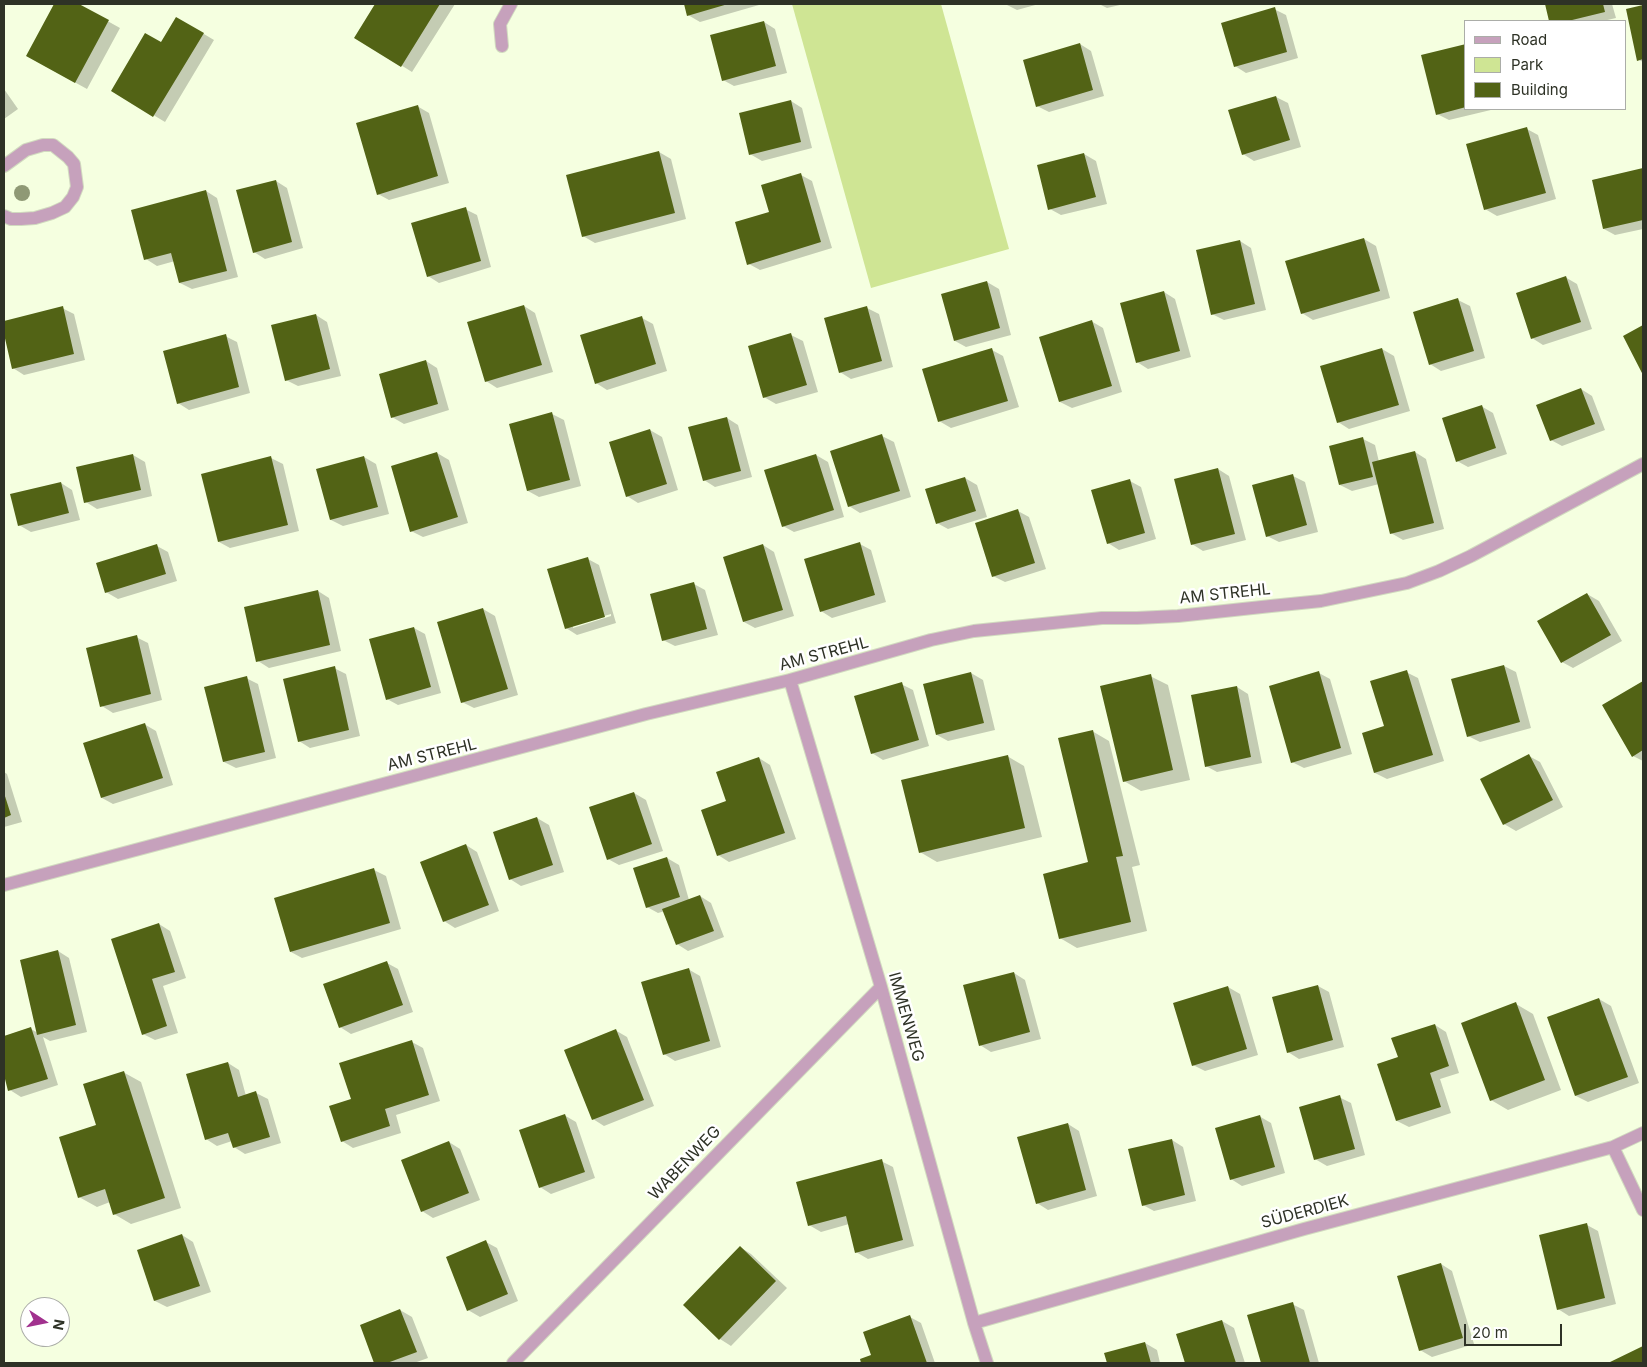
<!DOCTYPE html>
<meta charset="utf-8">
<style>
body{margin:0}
#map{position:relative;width:1647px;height:1367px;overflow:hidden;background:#f5ffe0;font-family:Inter,sans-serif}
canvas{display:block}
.frame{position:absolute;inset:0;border:5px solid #2e3226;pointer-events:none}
.legend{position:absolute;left:1464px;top:20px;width:162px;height:90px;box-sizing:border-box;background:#fff;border:1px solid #abada8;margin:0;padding:6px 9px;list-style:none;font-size:15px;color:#2e3226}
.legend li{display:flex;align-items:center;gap:10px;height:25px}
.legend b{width:25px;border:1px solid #abada8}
.north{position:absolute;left:20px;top:1297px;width:50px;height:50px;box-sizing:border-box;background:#fff;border:1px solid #abada8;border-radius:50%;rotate:101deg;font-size:14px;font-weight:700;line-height:20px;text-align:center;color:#2e3226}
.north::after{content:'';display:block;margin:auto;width:18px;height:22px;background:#a1318e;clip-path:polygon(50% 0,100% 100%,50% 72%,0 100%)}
.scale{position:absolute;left:1464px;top:1324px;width:98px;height:22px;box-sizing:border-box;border:2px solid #2e3226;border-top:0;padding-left:6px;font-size:15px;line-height:18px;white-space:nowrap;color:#2e3226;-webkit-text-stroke:4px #fff;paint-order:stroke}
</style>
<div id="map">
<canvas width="1647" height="1367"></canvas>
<div class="frame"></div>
<ul class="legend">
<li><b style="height:6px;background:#c6a1bc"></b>Road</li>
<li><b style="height:14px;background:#cfe594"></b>Park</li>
<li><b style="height:14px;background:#526315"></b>Building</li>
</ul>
<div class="north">N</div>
<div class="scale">20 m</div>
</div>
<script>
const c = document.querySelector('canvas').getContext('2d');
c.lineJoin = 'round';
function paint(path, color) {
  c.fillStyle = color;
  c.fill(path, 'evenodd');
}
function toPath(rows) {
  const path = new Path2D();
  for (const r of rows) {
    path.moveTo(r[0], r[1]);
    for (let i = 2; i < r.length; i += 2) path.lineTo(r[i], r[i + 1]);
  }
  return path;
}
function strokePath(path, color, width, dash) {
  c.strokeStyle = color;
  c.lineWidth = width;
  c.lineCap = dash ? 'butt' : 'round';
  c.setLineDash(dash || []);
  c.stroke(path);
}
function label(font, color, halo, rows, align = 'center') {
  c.font = font + ' Inter,sans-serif';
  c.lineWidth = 5;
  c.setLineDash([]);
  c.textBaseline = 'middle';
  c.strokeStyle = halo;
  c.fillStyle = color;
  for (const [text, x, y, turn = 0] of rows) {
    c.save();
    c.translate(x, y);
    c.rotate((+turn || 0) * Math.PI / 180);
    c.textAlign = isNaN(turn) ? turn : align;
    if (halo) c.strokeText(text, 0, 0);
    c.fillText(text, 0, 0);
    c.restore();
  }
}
const green = toPath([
 [792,4,941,4,1009,249,871,288]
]);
const shadow = toPath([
 [55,4,77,4,120,28,87,89,27,56],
 [377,4,455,4,412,72,356,37],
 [685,4,758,4,759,5,700,22,688,15],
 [1005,4,1039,4,1017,10],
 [1099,4,1124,4,1107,8],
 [1546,4,1612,4,1616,18,1603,21,1550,21],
 [1643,6,1643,62,1639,60,1627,10],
 [1274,9,1286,15,1298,58,1246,73,1235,66],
 [177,18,214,40,165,122,112,90,161,43],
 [764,22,775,29,787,73,734,86,723,80],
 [1080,44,1091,51,1104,96,1049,112,1037,106],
 [1466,45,1466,109,1495,109,1449,120,1437,114],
 [4,89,18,109,4,119],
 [1276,97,1288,103,1301,147,1254,161,1243,154],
 [791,101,802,108,812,148,762,161,750,154],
 [417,106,429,113,449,183,389,200,378,194],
 [1527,129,1538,135,1556,199,1497,216,1485,209],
 [659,152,671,159,686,219,595,243,583,236],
 [1084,154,1096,161,1107,204,1061,215,1050,209],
 [1643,169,1643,229,1615,235,1604,229,1593,180],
 [801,175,812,181,832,248,760,270,749,264],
 [276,181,287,188,303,248,265,259,254,252],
 [206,191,217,198,238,277,192,289,180,283,175,261,157,266,146,259],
 [465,209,477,215,491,267,439,283,428,276],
 [1364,239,1376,246,1390,298,1313,320,1302,313],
 [1240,241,1251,248,1266,310,1224,320,1212,314],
 [1565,277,1577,284,1592,329,1543,345,1532,338],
 [987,282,999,289,1011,335,966,347,955,341],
 [1164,292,1175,299,1191,357,1148,369,1137,362],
 [1458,300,1470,306,1485,358,1441,371,1430,364],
 [524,306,535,313,553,372,497,388,486,381],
 [62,308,74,314,85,360,24,375,13,368,4,329,4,322],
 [867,308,879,314,893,367,851,379,840,372],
 [316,315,327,322,341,376,298,386,286,380],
 [642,318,653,324,667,371,607,390,596,383],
 [1091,321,1103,328,1122,392,1072,408,1060,402],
 [791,335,803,341,818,392,776,404,764,397],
 [225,336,237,342,250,393,189,410,178,403],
 [1382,349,1394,356,1410,411,1349,429,1338,422],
 [992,350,1003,356,1019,407,951,428,939,421],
 [426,361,437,368,449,410,404,424,392,417],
 [1581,389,1592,396,1605,430,1562,446,1551,440],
 [1481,406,1493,413,1507,454,1468,467,1457,461],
 [552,414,564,420,581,486,539,497,528,491],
 [727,418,738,425,752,477,715,487,704,480],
 [650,430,662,437,678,490,638,503,627,496],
 [882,436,894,442,911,497,860,513,849,506],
 [1363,439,1375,445,1379,462,1415,452,1426,459,1444,529,1403,540,1391,533,1379,484,1352,491,1340,485],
 [437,453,449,460,468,523,423,537,411,531],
 [133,455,145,462,152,496,97,509,86,502,77,468],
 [816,455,828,462,844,517,794,532,783,526],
 [364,457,376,464,389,514,343,526,331,520,318,470],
 [271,458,283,464,299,531,230,548,219,542],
 [1218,469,1229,476,1246,540,1203,551,1192,544],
 [1293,476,1305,482,1318,532,1279,542,1267,536],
 [965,478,977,485,987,517,948,529,937,523],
 [1130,481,1141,487,1156,539,1119,550,1108,543],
 [61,483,72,490,80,520,31,532,19,525],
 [1018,511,1029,517,1046,569,1005,582,993,576],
 [860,544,871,550,886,602,832,618,821,611],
 [763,545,774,552,794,616,755,628,744,622],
 [157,546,168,552,177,581,118,599,106,592],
 [588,559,599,565,616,623,577,635,566,628],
 [611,614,611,616,573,628,573,625],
 [694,584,705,590,718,635,675,646,663,640],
 [318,591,329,598,341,651,269,668,258,661],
 [1587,594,1599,601,1622,641,1573,668,1562,662],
 [483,609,495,616,518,695,474,708,462,702],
 [414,628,425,634,441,693,398,705,387,699],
 [136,637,148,643,162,700,113,713,102,706],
 [1504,666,1516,672,1531,728,1480,742,1468,736,1453,680],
 [334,668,346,674,360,736,310,748,299,741],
 [1406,672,1418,678,1444,761,1387,779,1375,773,1363,734,1386,727],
 [971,673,983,680,995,730,948,741,937,735],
 [1319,673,1330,679,1352,754,1304,768,1292,762],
 [1150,676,1168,685,1190,780,1141,791,1124,781],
 [246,678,258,684,276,758,236,768,224,762],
 [1643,682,1643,761,1633,756,1604,705],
 [901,684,913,690,929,746,883,760,872,753],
 [1237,687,1248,694,1262,763,1217,772,1206,766],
 [144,724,156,731,173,785,113,804,102,798],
 [1092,731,1109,741,1140,865,1132,867,1147,931,1077,948,1060,938,1090,863],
 [1007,756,1024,766,1042,837,937,862,920,852],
 [1529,756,1540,762,1563,807,1516,831,1504,824],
 [759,758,770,765,796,839,729,862,718,855,728,802],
 [4,772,7,774,22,822,4,827],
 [634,793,646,800,663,851,619,865,608,859],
 [537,818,549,825,564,872,521,886,510,879],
 [466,845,477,852,499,911,455,928,444,921],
 [667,858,679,865,689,900,700,896,711,903,724,937,688,951,677,944,665,911,658,913,647,907],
 [374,870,386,876,401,929,302,958,291,952],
 [159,924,170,931,186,978,163,986,178,1033,155,1040,143,1034],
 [58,951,69,958,87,1032,50,1041,43,1037,58,1085,21,1097,10,1090,4,1071,4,1037,31,1029,38,1033],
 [387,963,398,969,413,1012,351,1034,340,1027],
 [688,969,700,976,721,1047,675,1061,664,1054],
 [1014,973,1025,980,1041,1039,991,1052,980,1045],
 [1318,986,1329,992,1344,1047,1299,1059,1288,1052],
 [1228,987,1240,994,1258,1055,1205,1071,1193,1065],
 [1599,999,1611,1006,1639,1083,1588,1102,1576,1096],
 [1516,1004,1533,1014,1561,1090,1508,1110,1491,1100],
 [1435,1025,1446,1032,1459,1073,1440,1079,1451,1113,1409,1127,1397,1121,1399,1058],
 [615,1030,627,1037,654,1106,604,1126,593,1119],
 [412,1042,423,1048,440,1101,396,1115,401,1133,353,1148,342,1141],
 [228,1063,239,1070,246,1096,256,1093,268,1099,281,1143,245,1154,234,1147,232,1141,217,1146,206,1139],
 [123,1072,141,1082,181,1208,131,1224,114,1214,110,1202,97,1207,79,1197,97,1126],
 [1339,1097,1351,1103,1365,1155,1327,1166,1315,1159],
 [564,1115,576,1122,595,1178,551,1194,540,1187],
 [1259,1116,1271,1123,1285,1173,1242,1186,1231,1179],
 [1068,1124,1079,1131,1097,1196,1048,1210,1037,1203],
 [1172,1140,1183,1147,1196,1201,1154,1211,1143,1205],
 [449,1142,460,1149,480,1200,433,1218,422,1211],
 [881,1161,893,1167,914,1246,868,1259,856,1252,849,1224,821,1232,809,1225],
 [1587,1225,1598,1231,1616,1304,1569,1316,1558,1309],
 [182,1235,193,1242,211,1292,167,1307,155,1301,138,1251],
 [486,1242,497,1248,518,1301,480,1317,468,1310],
 [740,1247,751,1254,787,1288,731,1346,720,1339,684,1305],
 [1441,1264,1452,1271,1474,1344,1432,1357,1420,1350],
 [1292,1304,1304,1310,1319,1363,1262,1363,1249,1316],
 [400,1310,412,1317,428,1358,414,1363,375,1363,361,1325],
 [910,1317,921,1323,935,1363,862,1363,861,1360,872,1356],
 [1222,1321,1234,1328,1245,1363,1187,1363,1178,1335],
 [1145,1343,1157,1350,1160,1363,1108,1363,1106,1354]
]);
const building = toPath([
 [54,4,79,4,109,20,75,83,26,56],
 [375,4,440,4,401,67,354,38],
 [684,4,728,4,687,16],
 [1545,4,1603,4,1605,12,1568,21,1549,21],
 [1643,5,1643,59,1637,61,1626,9],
 [1275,7,1287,52,1234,67,1221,23],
 [176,17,204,33,153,117,111,91,145,33,161,42],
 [764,21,776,66,722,81,710,35],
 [1080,43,1093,90,1036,107,1023,60],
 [1466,44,1466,107,1436,115,1421,55],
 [1276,96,1290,140,1242,155,1228,110],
 [791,100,801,142,749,155,739,113],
 [418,105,438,176,377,195,356,123],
 [1527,127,1546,193,1484,210,1466,144],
 [659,151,675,213,582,237,566,175],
 [1084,153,1096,197,1048,210,1037,165],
 [1643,168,1643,220,1603,229,1592,180],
 [801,173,821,242,747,265,735,222,769,212,761,185],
 [276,180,292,242,253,253,236,190],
 [206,190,227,271,179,283,171,253,144,260,131,210],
 [466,207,481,261,427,277,411,223],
 [1364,238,1380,291,1301,314,1285,261],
 [1240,240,1255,304,1211,315,1196,250],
 [1566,276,1581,322,1531,339,1516,293],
 [987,281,1000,328,954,341,941,294],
 [1164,291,1180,351,1136,363,1120,303],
 [1458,298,1474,351,1429,365,1413,312],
 [524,305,542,365,485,382,467,322],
 [63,306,74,354,12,369,4,334,4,321],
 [867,306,882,361,839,373,824,318],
 [316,314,330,369,285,381,271,325],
 [642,316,656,364,595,384,580,335],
 [1092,320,1112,386,1059,402,1039,337],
 [1643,325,1643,375,1623,336],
 [791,333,807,385,763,398,748,346],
 [226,334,239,387,177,404,163,351],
 [992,348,1008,401,938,422,922,369],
 [1382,348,1399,405,1337,423,1320,366],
 [426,360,438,404,391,418,379,374],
 [1581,388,1595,424,1550,441,1536,405],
 [1482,405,1496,448,1456,462,1442,418],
 [552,412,570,480,527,491,509,424],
 [727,417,741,471,703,481,688,427],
 [650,429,667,484,626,497,609,442],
 [882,434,900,491,848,507,830,451],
 [1363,437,1373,477,1339,485,1329,446],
 [1415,451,1434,523,1390,534,1372,462],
 [437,452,458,517,410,532,391,466],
 [133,454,141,490,84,503,76,467],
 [816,454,834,510,782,527,764,470],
 [271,456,288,525,218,542,201,474],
 [364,456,378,507,330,520,316,469],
 [1218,468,1235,534,1191,545,1174,479],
 [1293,474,1307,525,1266,537,1252,485],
 [965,477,976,511,936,524,925,489],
 [1130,479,1145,533,1107,544,1091,490],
 [61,482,69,513,18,526,10,494],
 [1018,509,1035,563,992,577,975,523],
 [860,542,875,595,820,612,804,559],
 [157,544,166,574,105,593,96,563],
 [763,544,783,610,743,622,723,557],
 [588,557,605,617,565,629,547,569],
 [694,582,707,629,662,641,650,594],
 [318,590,330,645,256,662,244,607],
 [1587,593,1611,635,1561,663,1537,621],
 [483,608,508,689,461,703,437,622],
 [414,627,431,687,386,700,369,639],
 [137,635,151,694,100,707,86,648],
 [1504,665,1520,722,1467,737,1451,679],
 [335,666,349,730,298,742,283,679],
 [1407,670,1433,755,1374,773,1362,733,1384,726,1370,681],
 [1319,671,1341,748,1291,763,1269,686],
 [971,672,984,723,936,735,923,684],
 [1151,674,1173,770,1123,782,1100,686],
 [247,676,265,752,223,762,204,687],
 [1643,681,1643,750,1632,757,1602,705],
 [902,682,919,740,871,754,854,696],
 [1237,686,1251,757,1205,767,1191,695],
 [145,723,163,778,101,798,83,743],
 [1093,730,1123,856,1116,857,1131,922,1059,939,1043,874,1088,862,1058,738],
 [1529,754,1553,800,1503,825,1480,779],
 [1008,755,1025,828,919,853,901,780],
 [759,757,785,833,717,856,701,810,726,801,716,772],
 [634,792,652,844,607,860,589,807],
 [4,793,11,815,4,818],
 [537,817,553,865,509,880,493,832],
 [466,844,489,905,443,922,420,862],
 [667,857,680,897,646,908,633,868],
 [374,868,390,923,290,952,274,898],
 [700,895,714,931,676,945,662,909],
 [159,923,175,972,152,979,167,1026,142,1035,111,939],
 [58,950,76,1025,37,1035,20,960],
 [387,961,403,1005,339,1028,323,984],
 [689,968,710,1041,663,1055,641,982],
 [1014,972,1030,1032,979,1046,963,985],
 [1318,985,1333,1040,1287,1053,1272,997],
 [1228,986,1247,1049,1192,1066,1173,1003],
 [1599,998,1628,1077,1575,1096,1547,1017],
 [1516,1002,1545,1080,1490,1101,1461,1023],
 [1435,1024,1449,1066,1430,1073,1441,1107,1396,1121,1377,1064,1398,1057,1391,1038],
 [31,1027,48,1079,8,1091,4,1075,4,1036],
 [616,1029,644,1100,592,1120,564,1050],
 [412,1040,429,1095,385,1109,390,1126,341,1142,329,1106,351,1099,339,1063],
 [228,1062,238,1097,256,1091,270,1137,233,1148,228,1133,205,1140,186,1074],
 [124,1071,165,1198,113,1215,105,1189,78,1198,59,1137,96,1125,83,1084],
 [1340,1095,1355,1149,1314,1160,1299,1107],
 [565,1114,585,1172,539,1188,519,1130],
 [1260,1115,1275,1167,1230,1180,1215,1128],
 [1068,1123,1086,1190,1036,1204,1017,1137],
 [1172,1139,1185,1195,1142,1206,1128,1149],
 [449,1141,469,1193,421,1212,401,1160],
 [882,1159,903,1240,855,1253,846,1216,808,1226,796,1182],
 [1587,1223,1605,1298,1557,1310,1539,1235],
 [182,1234,200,1286,154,1301,137,1250],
 [486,1240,508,1294,467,1311,446,1257],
 [740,1246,776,1281,719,1340,683,1305],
 [1441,1263,1463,1338,1419,1351,1397,1276],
 [1293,1302,1310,1363,1261,1363,1247,1315],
 [400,1309,417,1352,387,1363,374,1363,360,1325],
 [910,1315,927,1363,861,1363,860,1359,871,1355,863,1332],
 [1222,1320,1236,1363,1185,1363,1176,1334],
 [1145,1342,1151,1363,1107,1363,1104,1353],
 [1643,1346,1643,1363,1608,1363]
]);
const minor = toPath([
 [502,46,500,24,511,4],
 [4,166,26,150,43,145,53,145,68,157,74,164,77,187,73,197,65,207,52,213,35,218,21,219,11,219,4,216],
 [790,680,881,987,974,1323,987,1363],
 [4,885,646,714,790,680,931,640,974,631,1102,618,1137,618,1178,616,1271,606,1321,601,1407,583,1439,571,1471,556,1643,464],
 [1613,1147,1643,1210],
 [974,1323,1304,1229,1613,1147,1643,1133],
 [513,1363,881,987]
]);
const trees = [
 [22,193]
];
const streetNames = [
 ["AM STREHL",1225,594,-6],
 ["AM STREHL",824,654,-15],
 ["AM STREHL",432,755,-14],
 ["IMMENWEG",906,1017,74],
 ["WABENWEG",685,1163,-46],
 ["SÜDERDIEK",1305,1212,-15]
];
paint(green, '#cfe594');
paint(shadow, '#0003');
paint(building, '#526315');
strokePath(minor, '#d1dabf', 14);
strokePath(minor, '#c6a1bc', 12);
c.fillStyle = '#8f9975';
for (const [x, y] of trees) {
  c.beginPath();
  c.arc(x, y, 8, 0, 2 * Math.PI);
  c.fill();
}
label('16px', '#2e3226', '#fff', streetNames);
</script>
